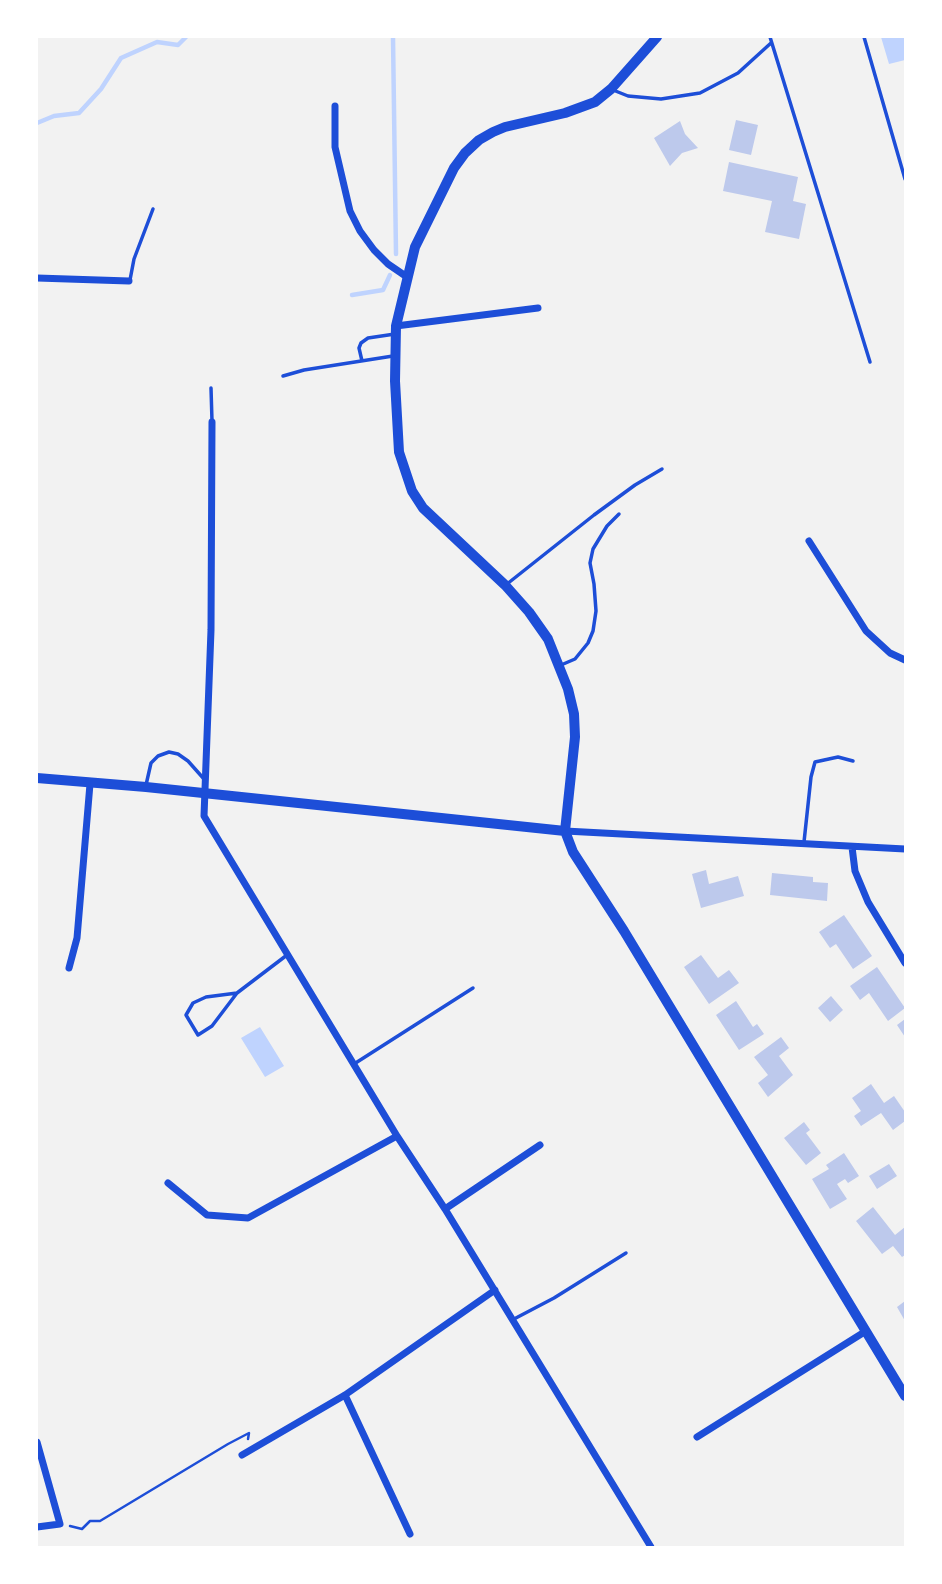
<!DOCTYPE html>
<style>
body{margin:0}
#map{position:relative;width:942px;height:1584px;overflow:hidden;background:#f2f2f2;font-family:Inter,sans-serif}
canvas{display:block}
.frame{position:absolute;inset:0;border:38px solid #fff;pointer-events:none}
</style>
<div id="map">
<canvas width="942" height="1584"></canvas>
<div class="frame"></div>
</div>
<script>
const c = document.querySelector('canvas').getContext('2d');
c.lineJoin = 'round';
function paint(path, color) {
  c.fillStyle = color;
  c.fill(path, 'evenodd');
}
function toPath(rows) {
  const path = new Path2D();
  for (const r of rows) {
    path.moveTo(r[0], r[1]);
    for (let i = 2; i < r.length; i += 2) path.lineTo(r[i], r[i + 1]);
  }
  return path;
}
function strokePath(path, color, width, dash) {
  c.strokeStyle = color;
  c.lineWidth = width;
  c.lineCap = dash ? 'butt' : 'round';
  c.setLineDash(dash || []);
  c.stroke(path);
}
const water = toPath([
 [881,37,905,37,905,60,889,64],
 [260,1027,284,1066,265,1077,241,1038]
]);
const stream = toPath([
 [393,37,396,254],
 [37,123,54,116,79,113,101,89,121,58,157,42,178,45,186,37],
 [352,295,383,290,390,275]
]);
const building = toPath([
 [736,120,758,125,751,155,729,150],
 [680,121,685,134,698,148,682,153,670,166,654,138],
 [729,162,798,177,793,201,806,204,799,239,765,232,772,201,723,191],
 [706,870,709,884,738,876,744,896,701,908,692,874],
 [772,873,813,877,813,882,828,883,827,901,770,895],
 [844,915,872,956,853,969,836,944,830,948,819,932],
 [701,955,718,978,729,970,739,983,709,1004,684,967],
 [877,967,905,1008,888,1021,869,993,860,1000,850,986],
 [831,996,843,1010,830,1022,818,1008],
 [736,1001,753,1027,757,1024,764,1034,739,1050,716,1015],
 [905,1019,905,1037,897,1025],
 [781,1037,789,1048,779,1056,793,1075,768,1097,758,1083,768,1075,754,1057],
 [871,1084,884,1103,894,1096,905,1112,905,1121,893,1130,881,1113,861,1126,854,1116,861,1111,852,1098],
 [804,1122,810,1130,806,1133,821,1153,806,1165,784,1138],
 [844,1153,859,1176,848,1183,845,1179,837,1184,847,1199,830,1209,812,1179,829,1169,826,1165],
 [889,1164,897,1176,877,1189,869,1176],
 [873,1207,895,1235,905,1227,905,1255,902,1257,893,1246,882,1254,856,1221],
 [905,1301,905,1321,897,1307]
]);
const path = toPath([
 [70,1526,82,1529,90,1521,100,1521,228,1444,249,1433,248,1439]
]);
const service = toPath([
 [770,37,870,362],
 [864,37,905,179],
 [613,90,628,96,661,99,700,93,738,73,771,43],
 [130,280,134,259,153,209],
 [362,361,359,348,361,343,368,338,395,334],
 [283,376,304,370,393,356],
 [211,388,212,421],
 [507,584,594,515,635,485,662,469],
 [561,665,575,659,588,643,593,631,596,611,594,584,590,563,593,549,607,526,619,514],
 [146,785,151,763,158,756,169,752,178,754,188,761,204,779],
 [804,842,811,777,815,762,838,757,853,761],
 [237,993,206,997,193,1003,186,1015,198,1035,212,1026,237,993,287,955],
 [354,1064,473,988],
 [514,1319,554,1298,626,1253]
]);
const minor = toPath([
 [335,106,335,147,350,211,360,231,374,250,388,264,407,277],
 [37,278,129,281],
 [396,326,538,308],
 [212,422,211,630,204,816,397,1136,445,1209,651,1547],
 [809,541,866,631,890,653,905,660],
 [565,831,905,849],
 [852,847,855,871,868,902,905,963],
 [69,968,77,938,90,784],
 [168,1183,207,1215,248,1218,397,1136],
 [445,1209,540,1145],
 [345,1395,410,1534],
 [697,1437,866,1331],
 [37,1442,60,1524,37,1527],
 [242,1455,345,1395,495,1290]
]);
const tertiary = toPath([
 [657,37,611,89,595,102,565,113,505,127,493,132,479,140,465,153,454,168,415,247,396,326,395,381,399,452,412,491,423,508,505,585,529,612,548,639,568,689,574,714,575,737,565,831,573,852,624,931,905,1396],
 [37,778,146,787,565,831]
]);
paint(water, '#bfd3fe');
strokePath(stream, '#bfd3fe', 4.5);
paint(building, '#bdc9ec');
strokePath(path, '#1d4ed8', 2.5);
strokePath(service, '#1d4ed8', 3.5);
strokePath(minor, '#1d4ed8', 7);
strokePath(tertiary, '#1d4ed8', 10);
</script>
